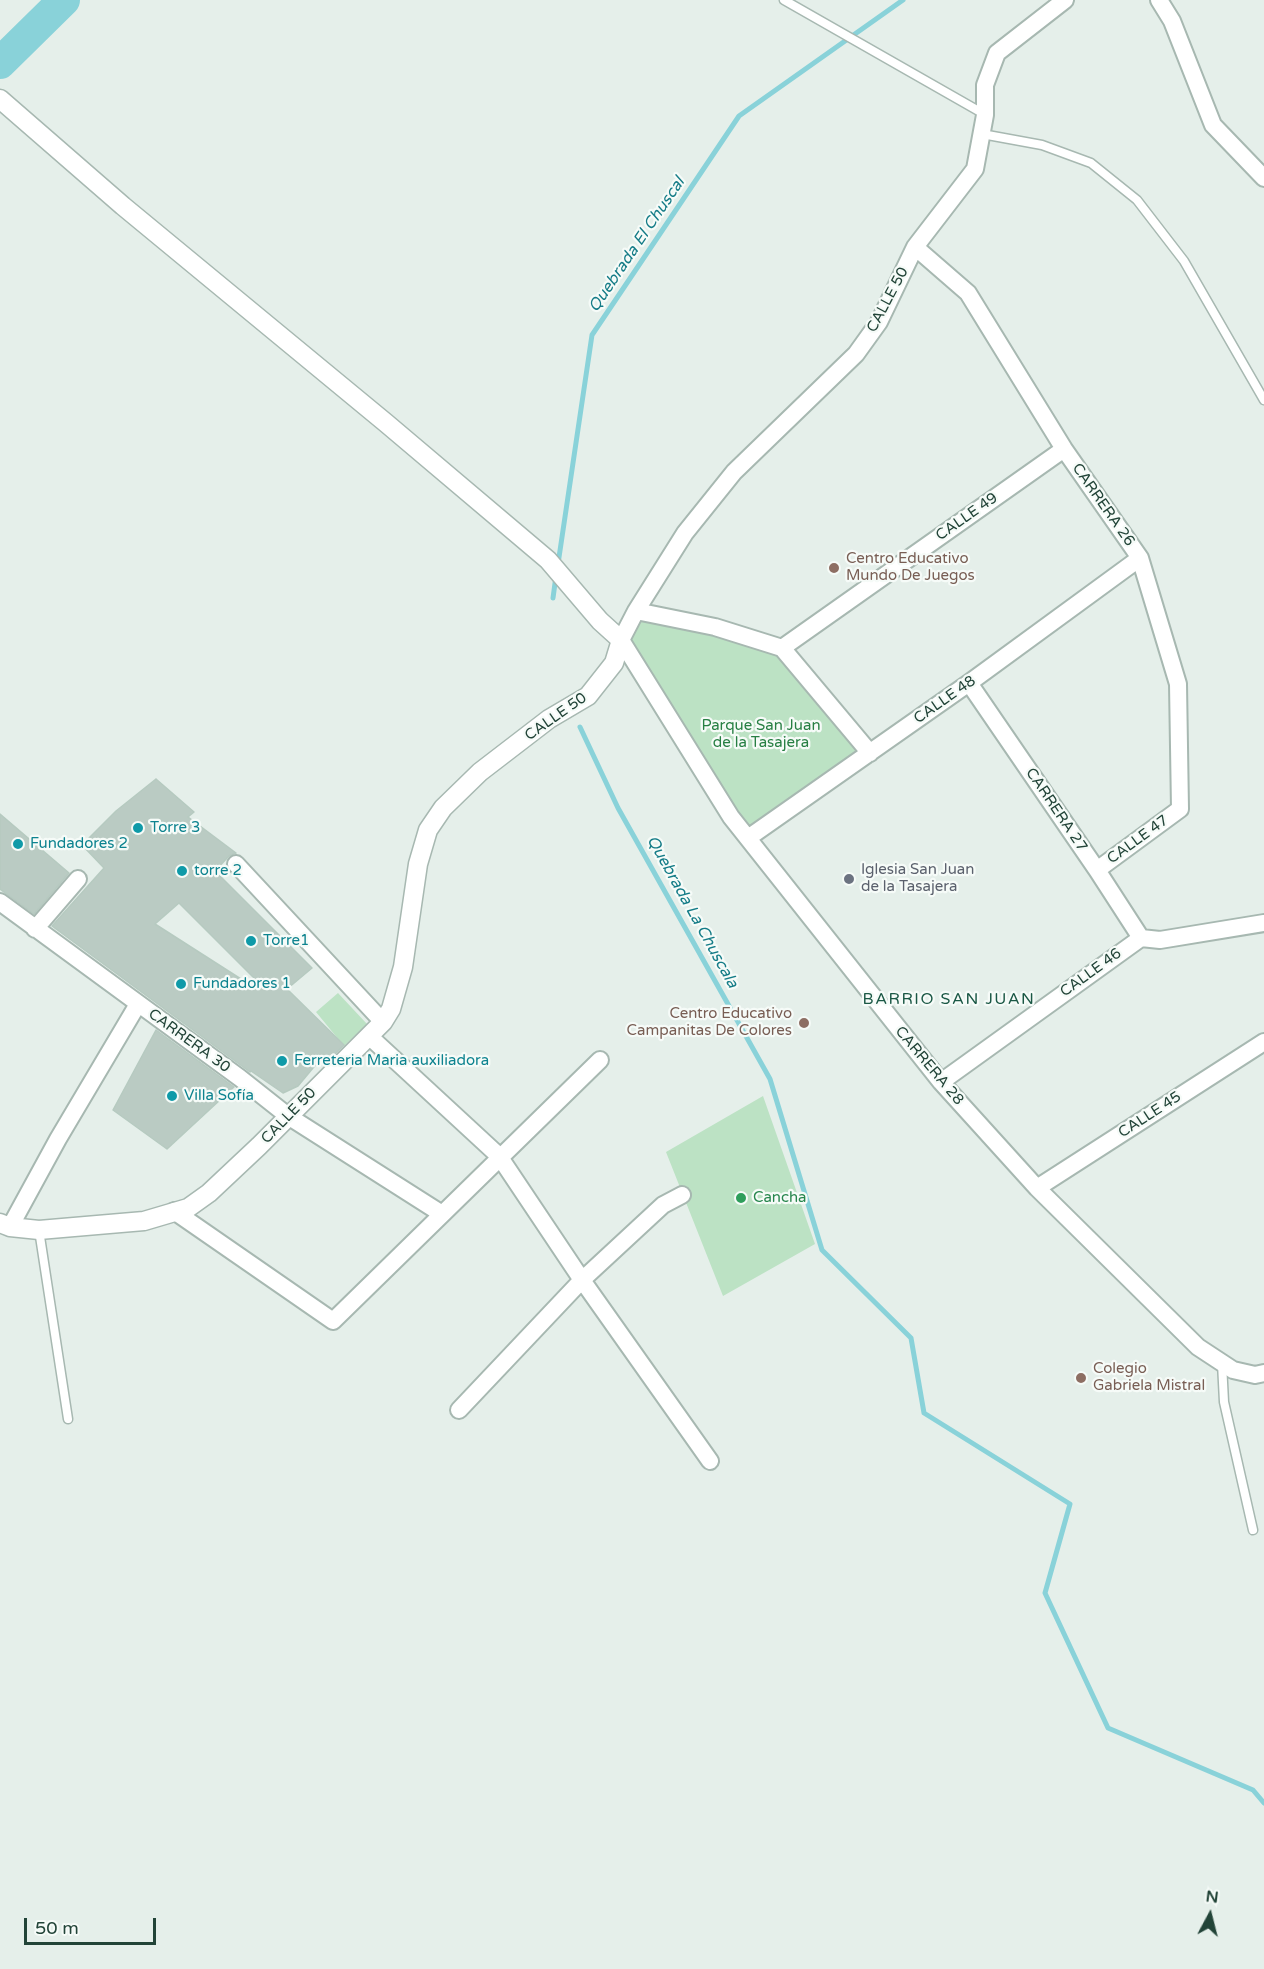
<!DOCTYPE html>
<meta charset="utf-8">
<style>
body{margin:0}
#map{position:relative;width:1264px;height:1969px;overflow:hidden;background:#e5efea;font-family:"Varela Round",sans-serif}
canvas{display:block}
.north{position:absolute;left:1180px;top:1885px;width:60px;height:60px;-webkit-text-stroke:4px #f6fbf8;paint-order:stroke;rotate:7deg;font-size:16px;font-weight:700;line-height:24px;text-align:center;color:#224438}
.north::after{content:'';display:block;margin:auto;width:21px;height:27px;background:#224438;clip-path:polygon(50% 0,100% 100%,50% 72%,0 100%)}
.scale{position:absolute;left:24px;top:1918px;width:132px;height:27px;box-sizing:border-box;border:3px solid #224438;border-top:0;padding-left:8px;font-size:18px;line-height:21px;white-space:nowrap;color:#224438;-webkit-text-stroke:4px #f6fbf8;paint-order:stroke}
</style>
<div id="map">
<canvas width="1264" height="1969"></canvas>
<div class="north">N</div>
<div class="scale">50 m</div>
</div>
<script>
const c = document.querySelector('canvas').getContext('2d');
c.lineJoin = 'round';
function paint(path, color) {
  c.fillStyle = color;
  c.fill(path, 'evenodd');
}
function toPath(rows) {
  const path = new Path2D();
  for (const r of rows) {
    path.moveTo(r[0], r[1]);
    for (let i = 2; i < r.length; i += 2) path.lineTo(r[i], r[i + 1]);
  }
  return path;
}
function strokePath(path, color, width, dash) {
  c.strokeStyle = color;
  c.lineWidth = width;
  c.lineCap = dash ? 'butt' : 'round';
  c.setLineDash(dash || []);
  c.stroke(path);
}
function label(font, color, halo, rows, align = 'center') {
  c.font = font + ' "Varela Round",sans-serif';
  c.lineWidth = 4.5;
  c.setLineDash([]);
  c.textBaseline = 'middle';
  c.strokeStyle = halo;
  c.fillStyle = color;
  for (const [text, x, y, turn = 0] of rows) {
    c.save();
    c.translate(x, y);
    c.rotate((+turn || 0) * Math.PI / 180);
    c.textAlign = isNaN(turn) ? turn : align;
    if (halo) c.strokeText(text, 0, 0);
    c.fillText(text, 0, 0);
    c.restore();
  }
}
const green = toPath([
 [636,611,780,650,867,753,748,838,619,652],
 [338,993,367,1024,344,1046,316,1012],
 [763,1096,815,1244,723,1296,666,1152]
]);
const stream = toPath([
 [558,564,592,335,739,116,903,0],
 [553,598,556,576],
 [580,727,618,808,770,1079,822,1250,911,1338,924,1413,1070,1504,1045,1593,1108,1728,1253,1790,1264,1803]
]);
const river = toPath([
 [0,63,64,0]
]);
const building = toPath([
 [156,779,194,812,188,817,236,853,229,856,215,871,312,968,287,989,344,1045,328,1061,323,1056,298,1086,283,1093,251,1071,250,1072,52,926,104,868,82,845,116,811,156,779],
 [179,903,259,983,255,988,155,924,179,903],
 [0,814,69,873,34,914,0,889,0,814],
 [156,1030,234,1087,167,1149,113,1110,156,1030]
]);
const service = toPath([
 [784,0,984,114],
 [982,134,1042,145,1091,163,1137,200,1184,261,1264,400],
 [39,1230,68,1419],
 [1222,1363,1224,1402,1253,1530]
]);
const minor = toPath([
 [1065,0,997,53,985,85,985,115,975,169,915,247,879,322,856,354,734,472,685,533,636,611,621,640,731,817,941,1082,1037,1188,1198,1347,1233,1370,1255,1375,1264,1373],
 [1159,0,1172,21,1213,125,1264,178],
 [915,247,968,293,1064,449,1140,558,1178,684,1180,809,1097,870],
 [636,611,715,627,782,648,870,753],
 [782,648,1064,449],
 [969,683,1097,870,1141,938],
 [748,838,969,683,1140,558],
 [236,864,383,1022],
 [0,902,240,1078,288,1116,442,1214],
 [35,929,78,879],
 [369,1036,499,1156,582,1280,710,1461],
 [941,1082,1141,938,1160,940,1264,923],
 [1037,1188,1264,1042],
 [174,1211,333,1321,600,1060],
 [10,1227,58,1139,138,1004],
 [459,1410,582,1280,663,1205,682,1195]
]);
const tertiary = toPath([
 [0,99,123,206,386,423,548,560,600,621,621,640,614,663,588,696,549,719,480,772,443,808,428,830,418,864,403,967,391,1009,383,1022,259,1146,209,1193,188,1208,144,1221,39,1230,10,1227,0,1223]
]);
const markers = [
 [834,568,6,"#8d6e63"],
 [138,828,6,"#0f9aa8"],
 [18,844,6,"#0f9aa8"],
 [182,871,6,"#0f9aa8"],
 [849,879,6,"#6b7280"],
 [251,941,6,"#0f9aa8"],
 [181,984,6,"#0f9aa8"],
 [804,1023,6,"#8d6e63"],
 [282,1061,6,"#0f9aa8"],
 [172,1096,6,"#0f9aa8"],
 [741,1198,6,"#2e9e5b"],
 [1081,1378,6,"#8d6e63"]
];
const streetNames = [
 ["CALLE 50",888,300,-62],
 ["CARRERA 26",1103,505,55],
 ["CALLE 49",967,517,-35],
 ["CALLE 48",945,700,-35],
 ["CALLE 50",556,717,-35],
 ["CARRERA 27",1056,810,56],
 ["CALLE 47",1138,840,-36],
 ["CALLE 46",1091,973,-36],
 ["CARRERA 30",189,1041,36],
 ["CARRERA 28",929,1066,50],
 ["CALLE 45",1150,1115,-33],
 ["CALLE 50",289,1116,-46]
];
const educationNames = [
 ["Centro Educativo",846,559],
 ["Mundo De Juegos",846,576],
 ["Centro Educativo",792,1014,"right"],
 ["Campanitas De Colores",792,1031,"right"],
 ["Colegio",1093,1369],
 ["Gabriela Mistral",1093,1386]
];
const parkNames = [
 ["Parque San Juan",761,726],
 ["de la Tasajera",761,743]
];
const cultureNames = [
 ["Torre 3",150,828],
 ["Fundadores 2",30,844],
 ["torre 2",194,871],
 ["Torre1",263,941],
 ["Fundadores 1",193,984],
 ["Ferreteria Maria auxiliadora",294,1061],
 ["Villa Sofía",184,1096]
];
const worshipNames = [
 ["Iglesia San Juan",861,870],
 ["de la Tasajera",861,887]
];
const leisureNames = [
 ["Cancha",753,1198]
];
const waterNames = [
 ["Quebrada El Chuscal",637,245,-56],
 ["Quebrada La Chuscala",692,912,61]
];
const neighbourhoodNames = [
 ["BARRIO SAN JUAN",949,1000]
];
paint(green, '#bce2c4');
strokePath(stream, '#89d2d9', 5);
strokePath(river, '#89d2d9', 32);
paint(building, '#bacbc3');
strokePath(building, '#b6cac0', 1.5);
strokePath(service, '#a7b8b1', 11);
strokePath(minor, '#a7b8b1', 20);
strokePath(tertiary, '#a7b8b1', 21);
strokePath(service, '#fff', 8);
strokePath(minor, '#fff', 16);
strokePath(tertiary, '#fff', 18);
for (const [x, y, r, color] of markers) {
  const dot = new Path2D();
  dot.arc(x, y, r, 0, 2 * Math.PI);
  c.fillStyle = color;
  c.fill(dot);
  strokePath(dot, '#f6fbf8', 2);
}
label('15px', '#224438', '#f6fbf8', streetNames);
label('15px', '#785e54', '#f6fbf8', educationNames, 'left');
label('15px', '#277f43', '#f6fbf8', parkNames);
label('15px', '#0d838f', '#f6fbf8', cultureNames, 'left');
label('15px', '#5b616d', '#f6fbf8', worshipNames, 'left');
label('15px', '#27864d', '#f6fbf8', leisureNames, 'left');
label('italic 16px', '#157c87', '#f6fbf8', waterNames);
c.letterSpacing = '1.5px';
label('16px', '#1b5845', '#f6fbf8', neighbourhoodNames);
c.letterSpacing = '0px';
</script>
